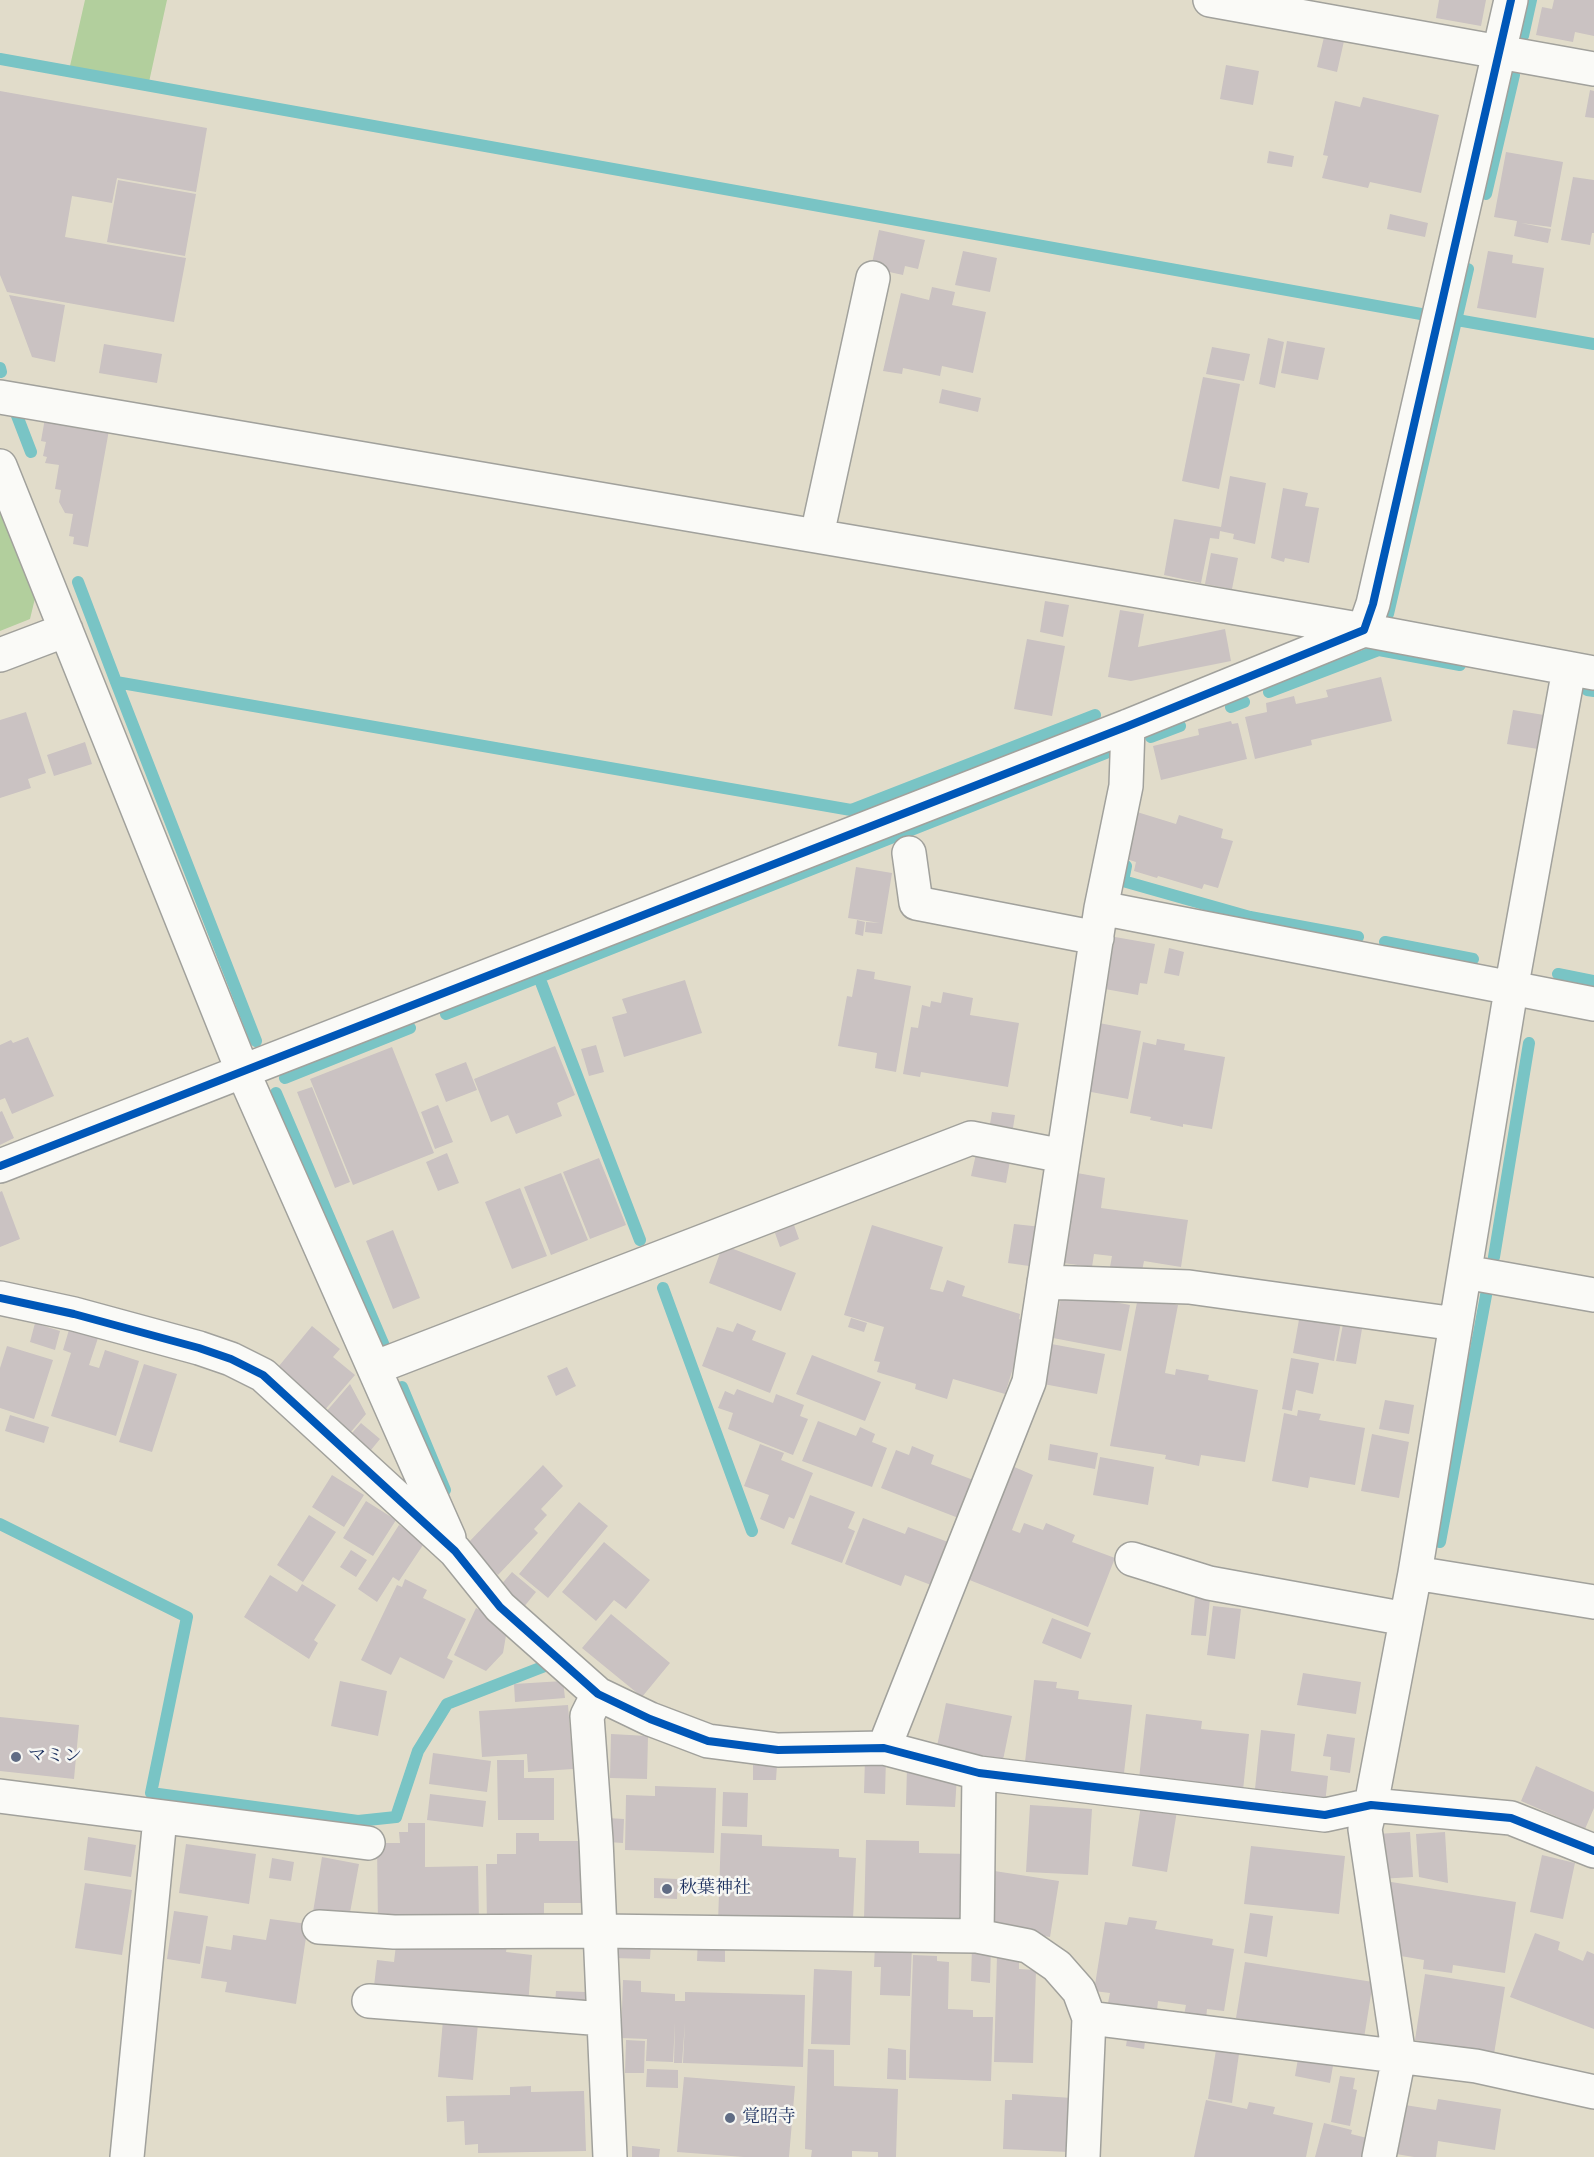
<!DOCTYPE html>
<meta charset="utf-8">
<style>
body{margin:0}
canvas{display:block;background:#e1dcca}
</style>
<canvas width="1594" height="2157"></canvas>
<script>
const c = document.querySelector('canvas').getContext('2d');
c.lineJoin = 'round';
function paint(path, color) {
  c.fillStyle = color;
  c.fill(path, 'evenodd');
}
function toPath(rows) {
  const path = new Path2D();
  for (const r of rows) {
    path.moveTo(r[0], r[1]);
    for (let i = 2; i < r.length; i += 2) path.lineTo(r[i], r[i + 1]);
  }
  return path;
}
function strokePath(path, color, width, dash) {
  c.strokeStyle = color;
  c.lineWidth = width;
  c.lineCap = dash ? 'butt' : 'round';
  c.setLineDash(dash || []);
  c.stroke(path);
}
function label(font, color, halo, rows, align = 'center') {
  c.font = font + ' "IM FELL Great Primer","Noto Serif JP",serif';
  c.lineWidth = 5;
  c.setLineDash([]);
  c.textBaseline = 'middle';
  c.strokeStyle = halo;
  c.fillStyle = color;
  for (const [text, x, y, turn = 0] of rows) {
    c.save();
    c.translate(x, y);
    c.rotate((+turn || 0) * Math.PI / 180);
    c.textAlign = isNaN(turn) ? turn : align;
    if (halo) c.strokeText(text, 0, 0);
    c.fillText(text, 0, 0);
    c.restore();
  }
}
const green = toPath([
 [85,0,167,0,149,82,70,66],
 [0,497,37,590,30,619,0,631]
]);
const stream = toPath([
 [1523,36,1531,0],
 [0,59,1421,314],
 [1486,194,1514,75],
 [1457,320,1594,344],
 [0,368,1,372],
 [16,413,31,452],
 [78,582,116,682,851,810,1095,715],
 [1388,614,1468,269],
 [116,682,256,1041],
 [1587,690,1594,691],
 [1269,692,1379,650,1460,665],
 [1231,707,1244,702],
 [1151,737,1180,726],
 [1126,866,1123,881,1250,917,1358,937],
 [1385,942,1473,959],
 [1558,974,1594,981],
 [539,977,640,1240],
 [446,1014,1106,753],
 [285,1078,410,1028],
 [276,1093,385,1348],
 [1494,1257,1529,1043],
 [663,1288,752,1531],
 [402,1387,445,1490],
 [0,1524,187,1617,151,1793,358,1821,396,1817,418,1751,447,1704,545,1666],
 [1440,1542,1487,1290]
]);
const building = toPath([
 [1439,0,1486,0,1481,26,1436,18],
 [1554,0,1594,0,1594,36,1575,32,1573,42,1536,35,1542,7,1552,9],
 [1324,37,1344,41,1337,72,1317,67],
 [1226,65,1259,71,1253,105,1220,99],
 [1590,90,1594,91,1594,118,1585,117],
 [0,91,207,128,196,192,117,178,112,203,72,196,65,237,186,258,174,322,7,292,0,275],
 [1363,97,1439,115,1421,193,1370,182,1368,188,1322,178,1328,156,1323,155,1335,101,1360,107],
 [1269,151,1294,156,1292,167,1267,163],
 [1506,152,1563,162,1551,227,1521,223,1551,229,1548,243,1514,236,1517,221,1494,217],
 [1573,177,1594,180,1594,233,1592,233,1590,245,1561,240],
 [118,180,196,194,185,256,107,242],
 [1390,214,1428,223,1425,237,1387,229],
 [879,230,925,240,918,269,905,266,903,275,871,268],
 [963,251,997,258,990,292,955,285],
 [1488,251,1513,255,1512,263,1544,268,1536,318,1477,308],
 [932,287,955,292,952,305,986,312,973,373,942,366,940,376,903,368,902,374,883,371,901,293,929,300],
 [9,295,65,305,55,362,32,357],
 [1268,338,1284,342,1275,388,1259,384],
 [1287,341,1325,348,1318,380,1281,373],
 [104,344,162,354,157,383,99,373],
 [1212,347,1250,354,1244,381,1206,374],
 [1203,377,1240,384,1219,489,1182,481],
 [942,389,981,398,978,412,939,403],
 [45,418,109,430,88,547,73,544,74,537,69,536,73,514,65,513,59,502,61,490,55,489,59,465,45,463,47,457,43,456,46,442,41,441],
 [1230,476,1266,483,1255,544,1233,539,1234,534,1220,531,1219,539,1210,538,1201,583,1164,575,1174,519,1221,527],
 [1283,488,1308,493,1305,506,1319,508,1309,563,1285,558,1284,562,1271,558],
 [1211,553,1238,558,1232,589,1205,584],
 [1045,601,1069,605,1063,637,1040,632],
 [1120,610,1144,614,1138,647,1225,629,1231,661,1131,681,1108,677],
 [1027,639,1065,646,1052,716,1014,709],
 [1381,677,1392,721,1311,740,1312,745,1255,759,1245,717,1267,712,1266,703,1294,696,1296,704,1328,697,1326,690],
 [1513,710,1544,715,1538,749,1507,744],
 [26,712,46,773,28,779,31,788,0,798,0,720],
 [1231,721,1232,724,1238,723,1247,759,1161,780,1153,746,1199,735,1198,729],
 [85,742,92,764,54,776,47,755],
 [1137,812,1176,824,1179,815,1223,829,1221,838,1233,841,1218,888,1204,884,1202,889,1158,876,1157,878,1134,871,1136,862,1123,858],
 [856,867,892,873,882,934,865,932,866,922,880,923,848,918],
 [857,920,865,922,863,936,855,934],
 [1115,937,1155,944,1147,984,1140,983,1138,995,1105,989],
 [1169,948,1184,952,1179,976,1164,973],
 [857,969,875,972,874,979,911,986,896,1072,875,1068,877,1053,838,1046,847,996,852,997],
 [685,980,702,1033,624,1057,612,1017,627,1013,622,999],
 [943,992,973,998,970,1015,1019,1023,1008,1087,921,1072,920,1077,903,1074,911,1027,918,1028,922,1005,930,1007,931,1001,941,1003],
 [1099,1023,1141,1031,1128,1099,1086,1091],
 [28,1037,54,1096,12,1114,5,1098,0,1100,0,1045,11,1040,13,1043],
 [1157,1039,1185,1044,1184,1050,1225,1057,1212,1129,1183,1124,1183,1127,1150,1120,1151,1117,1130,1113,1143,1042,1156,1045],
 [596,1045,604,1072,589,1076,581,1049],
 [555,1046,575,1095,557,1103,562,1116,516,1134,508,1115,491,1122,474,1079],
 [392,1047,434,1153,353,1185,310,1079],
 [466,1062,477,1090,446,1102,435,1074],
 [312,1087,350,1182,335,1188,297,1092],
 [438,1105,453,1142,435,1149,421,1112],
 [2,1111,14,1138,0,1145,0,1112],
 [992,1112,1015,1115,1013,1128,990,1124],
 [447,1153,459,1183,438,1191,426,1162],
 [976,1154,1010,1161,1006,1183,971,1176],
 [599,1158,626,1225,590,1239,563,1172],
 [561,1173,588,1240,551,1255,524,1187],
 [1077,1173,1105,1178,1101,1208,1188,1220,1181,1267,1144,1261,1142,1271,1110,1267,1112,1256,1094,1254,1092,1267,1063,1263],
 [520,1188,547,1256,512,1269,485,1202],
 [2,1191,20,1239,0,1247,0,1192],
 [1014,1224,1042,1227,1036,1267,1008,1263],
 [794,1225,799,1239,780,1247,775,1233],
 [872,1225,943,1247,930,1289,943,1292,947,1280,965,1286,962,1296,1020,1314,1019,1319,1033,1324,1020,1367,1014,1365,1005,1394,953,1379,947,1399,915,1389,916,1384,877,1372,880,1362,874,1361,884,1327,844,1315],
 [393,1230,420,1298,393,1309,366,1241],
 [723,1245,796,1273,781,1311,709,1283],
 [1062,1292,1130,1305,1121,1351,1053,1338],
 [1138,1297,1178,1305,1165,1373,1175,1375,1176,1369,1209,1375,1208,1380,1258,1390,1245,1462,1201,1455,1199,1466,1165,1459,1166,1455,1110,1446],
 [1300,1314,1341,1322,1334,1361,1293,1353],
 [851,1318,867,1323,864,1332,848,1327],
 [1344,1319,1363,1323,1356,1364,1336,1361],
 [35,1323,60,1331,55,1350,30,1342],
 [71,1323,100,1332,89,1365,99,1368,105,1350,139,1361,116,1436,51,1416,71,1353,63,1350],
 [737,1323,756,1331,752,1340,786,1353,770,1393,702,1366,717,1327,733,1332],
 [312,1326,340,1349,333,1357,355,1375,323,1412,274,1372],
 [1046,1343,1105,1354,1097,1394,1038,1383],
 [7,1346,53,1360,34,1419,0,1408,0,1368],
 [812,1355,881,1382,865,1421,796,1394],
 [1291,1358,1319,1363,1313,1394,1296,1390,1292,1411,1282,1409],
 [144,1364,177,1374,152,1452,119,1442],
 [567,1367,576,1386,556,1396,547,1376],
 [350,1384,366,1414,350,1433,325,1413],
 [737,1389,773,1403,776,1394,804,1405,800,1416,808,1419,793,1455,728,1429,733,1413,718,1408,725,1391,734,1395],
 [1385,1400,1414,1405,1409,1434,1379,1429],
 [1298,1410,1321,1414,1319,1420,1365,1428,1355,1485,1310,1477,1308,1488,1272,1481,1284,1413,1297,1416],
 [10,1415,49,1427,44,1443,5,1431],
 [818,1421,856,1436,860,1427,875,1434,872,1442,887,1448,872,1487,802,1461],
 [361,1423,380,1439,371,1450,352,1433],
 [1372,1434,1409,1442,1399,1498,1361,1491],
 [760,1444,784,1453,781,1460,813,1473,794,1519,789,1517,784,1529,760,1519,769,1495,744,1486],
 [1050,1444,1098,1453,1095,1469,1048,1460],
 [912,1446,934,1455,931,1464,976,1481,961,1519,881,1488,896,1450,909,1455],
 [1100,1457,1154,1467,1148,1505,1093,1495],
 [543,1465,563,1486,541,1509,547,1515,534,1529,538,1533,498,1575,466,1545],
 [1012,1466,1033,1475,1012,1530,1020,1533,1024,1523,1043,1530,1046,1523,1075,1535,1072,1542,1115,1558,1088,1627,967,1579],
 [332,1475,364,1495,344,1527,312,1507],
 [810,1495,855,1512,848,1528,855,1531,842,1563,791,1544],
 [366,1501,396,1520,373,1556,343,1538],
 [579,1502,608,1526,548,1598,519,1574],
 [309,1515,336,1532,303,1582,277,1565],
 [863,1518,905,1534,908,1527,948,1542,931,1585,905,1575,901,1586,845,1564],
 [399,1525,425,1542,399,1581,393,1577,377,1602,358,1589],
 [604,1542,650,1580,626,1609,614,1600,596,1621,562,1592],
 [351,1550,367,1560,356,1577,340,1567],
 [512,1572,536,1592,523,1608,499,1587],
 [270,1575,297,1592,302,1584,336,1605,314,1640,318,1643,309,1659,244,1617],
 [405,1579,427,1590,423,1598,466,1619,447,1658,453,1661,444,1679,400,1657,391,1675,361,1660,397,1585,402,1587],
 [1195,1597,1210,1599,1206,1636,1191,1635],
 [1213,1606,1241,1609,1235,1659,1207,1655],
 [476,1608,508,1624,503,1653,486,1671,454,1655],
 [611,1614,670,1663,642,1697,582,1648],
 [1052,1618,1091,1633,1081,1659,1042,1643],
 [1303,1673,1361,1682,1356,1714,1297,1705],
 [1034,1680,1057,1682,1056,1688,1079,1691,1078,1699,1132,1705,1124,1773,1025,1762],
 [340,1681,387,1691,378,1736,331,1726],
 [563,1681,565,1698,515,1702,514,1684],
 [946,1703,1012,1716,1003,1760,937,1746],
 [568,1705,573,1769,528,1772,527,1754,482,1757,479,1711],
 [1146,1714,1202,1721,1201,1729,1249,1734,1243,1790,1139,1779],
 [0,1717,79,1725,74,1779,0,1771],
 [1261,1730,1295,1734,1291,1771,1328,1776,1325,1804,1281,1799,1282,1791,1255,1789],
 [611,1734,648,1736,647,1779,610,1778],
 [1327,1734,1355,1738,1350,1773,1330,1770,1331,1757,1323,1756],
 [433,1753,491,1761,487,1792,429,1784],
 [865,1758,886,1758,885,1794,864,1793],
 [497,1760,524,1760,524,1778,554,1778,554,1820,498,1820],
 [753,1765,777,1765,776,1780,753,1780],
 [1536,1766,1594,1792,1594,1808,1585,1829,1521,1801],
 [907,1767,957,1776,955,1807,906,1805],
 [655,1786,716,1788,714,1853,625,1850,626,1795,655,1796],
 [723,1792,748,1793,747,1827,722,1826],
 [430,1794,486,1801,483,1827,427,1820],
 [1030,1805,1092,1809,1088,1875,1026,1872],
 [1141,1805,1177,1811,1167,1872,1132,1866],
 [608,1818,624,1819,623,1843,607,1842],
 [408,1823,425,1823,425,1867,478,1866,479,1924,378,1926,377,1843,400,1843,399,1832,408,1832],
 [1410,1832,1413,1877,1379,1879,1376,1834],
 [1445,1832,1448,1883,1419,1877,1416,1834],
 [516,1833,539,1833,539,1841,581,1841,582,1903,544,1903,544,1923,487,1923,486,1864,497,1864,497,1854,516,1854],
 [721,1833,762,1835,762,1846,839,1849,839,1857,856,1858,853,1919,718,1923],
 [88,1837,136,1845,131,1877,84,1870],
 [866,1840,919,1841,919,1853,971,1854,969,1923,864,1919],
 [186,1844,256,1854,249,1904,179,1893],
 [1251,1846,1345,1856,1339,1914,1244,1904],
 [1542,1855,1575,1863,1563,1919,1530,1912],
 [322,1857,359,1864,349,1918,313,1912],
 [272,1858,294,1862,291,1881,269,1878],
 [988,1870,1059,1881,1050,1937,988,1927],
 [654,1878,678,1879,677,1899,654,1898],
 [1385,1881,1516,1902,1505,1973,1453,1965,1452,1973,1423,1969,1424,1960,1389,1954,1395,1914,1381,1912],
 [85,1883,132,1890,122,1955,75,1948],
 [174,1911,208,1916,200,1964,167,1959],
 [1250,1913,1273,1916,1267,1957,1244,1953],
 [1129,1917,1157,1921,1155,1929,1213,1939,1212,1945,1234,1949,1224,2011,1207,2009,1206,2018,1184,2015,1186,2005,1158,2001,1157,2010,1108,2003,1110,1993,1094,1991,1105,1922,1127,1925],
 [270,1919,308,1924,296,2004,225,1992,227,1982,201,1978,206,1946,231,1950,233,1935,266,1940],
 [1535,1933,1560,1942,1558,1950,1583,1961,1587,1951,1594,1954,1594,2029,1510,1997],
 [698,1939,725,1941,725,1962,697,1961],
 [612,1941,651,1942,650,1959,612,1958],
 [452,1942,507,1946,506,1952,532,1955,528,2005,374,1986,377,1960,394,1962,396,1945,452,1948],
 [875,1944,912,1946,910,1996,880,1995,881,1967,874,1967],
 [972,1947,991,1947,990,1983,971,1981],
 [913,1955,937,1956,937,1961,949,1962,948,2009,973,2010,973,2017,993,2017,991,2081,909,2078],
 [997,1956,1019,1957,1019,1969,1036,1970,1033,2063,994,2062],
 [1245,1962,1373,1982,1364,2038,1236,2018],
 [814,1969,852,1971,850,2045,811,2044],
 [1425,1974,1505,1987,1493,2060,1481,2051,1415,2040],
 [623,1980,641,1981,641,1992,675,1994,675,2001,685,2001,685,1992,805,1995,803,2067,683,2063,685,2022,682,2063,674,2063,675,2022,673,2062,646,2061,647,2039,621,2038],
 [556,1991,586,1992,585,2006,555,2004],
 [443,2020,478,2023,473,2080,438,2077],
 [1128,2033,1146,2035,1144,2049,1126,2046],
 [626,2040,645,2041,644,2073,625,2073],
 [888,2048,906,2050,906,2080,887,2079],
 [808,2049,834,2050,834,2086,898,2089,896,2157,878,2157,878,2152,852,2151,852,2157,811,2157,812,2150,805,2149],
 [1216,2050,1239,2054,1232,2103,1208,2099],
 [1299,2053,1334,2060,1330,2083,1295,2076],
 [647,2069,678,2070,678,2088,646,2087],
 [1340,2076,1355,2078,1353,2089,1357,2090,1350,2126,1331,2122],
 [684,2077,795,2086,789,2157,744,2157,677,2152],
 [531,2086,531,2092,584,2091,586,2151,478,2153,478,2144,465,2145,464,2121,447,2122,446,2096,510,2095,510,2087],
 [1012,2094,1072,2098,1069,2152,1003,2149,1005,2100,1012,2100],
 [1438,2099,1501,2109,1495,2150,1438,2141,1436,2157,1414,2157,1396,2154,1405,2105,1436,2110],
 [1206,2100,1247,2109,1249,2102,1275,2107,1273,2114,1313,2123,1306,2157,1194,2157],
 [1324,2123,1352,2130,1351,2134,1375,2140,1370,2157,1315,2157],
 [632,2146,660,2149,659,2157,632,2157]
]);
const minor = toPath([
 [1210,0,1594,69],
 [0,397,1051,576,1364,630,1594,673],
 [0,466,243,1072,449,1538],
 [817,535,873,278],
 [0,655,66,630],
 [909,853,916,903,1097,938],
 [1101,908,1594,1004],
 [0,1166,1128,726,1364,630,1373,604,1511,0],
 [1465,1272,1594,1295],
 [1044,1282,1189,1287,1456,1324],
 [0,1298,74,1314,199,1348,231,1359,263,1375,455,1551,500,1607,598,1694,650,1719,708,1741,778,1750,884,1748,979,1773,1325,1815,1371,1805,1511,1818,1594,1851],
 [374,1368,971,1138,1063,1156],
 [1132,1559,1209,1583,1406,1619],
 [1415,1573,1594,1602],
 [598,1694,587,1716,596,1840,610,2157],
 [884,1748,1029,1382,1101,908,1126,786,1128,726],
 [0,1796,368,1843],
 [319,1927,394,1932,600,1931,977,1936,1028,1946,1057,1966,1079,1991,1089,2018,1083,2157],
 [977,1936,979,1773],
 [369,2001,604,2019],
 [1089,2018,1476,2066,1594,2092],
 [127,2157,160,1818],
 [1379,2157,1399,2057,1365,1829,1371,1805,1415,1573,1511,990,1569,669]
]);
const cycleway = toPath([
 [0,1166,1128,726,1364,630,1373,604,1511,0],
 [0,1298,74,1314,199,1348,231,1359,263,1375,455,1551,500,1607,598,1694,650,1719,708,1741,778,1750,884,1748,979,1773,1325,1815,1371,1805,1511,1818,1594,1851]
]);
const markers = [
 [16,1757,6,"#606c84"],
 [667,1889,6,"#606c84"],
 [730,2118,6,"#606c84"]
];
const poiNames = [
 ["マミン",28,1757],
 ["秋葉神社",679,1889],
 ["覚昭寺",742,2118]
];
paint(green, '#b2cf9d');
strokePath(stream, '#79c4c5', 12);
paint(building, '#cac2c2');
strokePath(minor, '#a1a19c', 36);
strokePath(minor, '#fafaf7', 33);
strokePath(cycleway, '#0057b8', 8);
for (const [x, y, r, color] of markers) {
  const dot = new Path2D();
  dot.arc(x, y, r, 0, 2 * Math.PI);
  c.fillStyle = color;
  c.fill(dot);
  strokePath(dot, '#f6f6f2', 2);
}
label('18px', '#1b2f5e', '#f6f6f2', poiNames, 'left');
</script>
